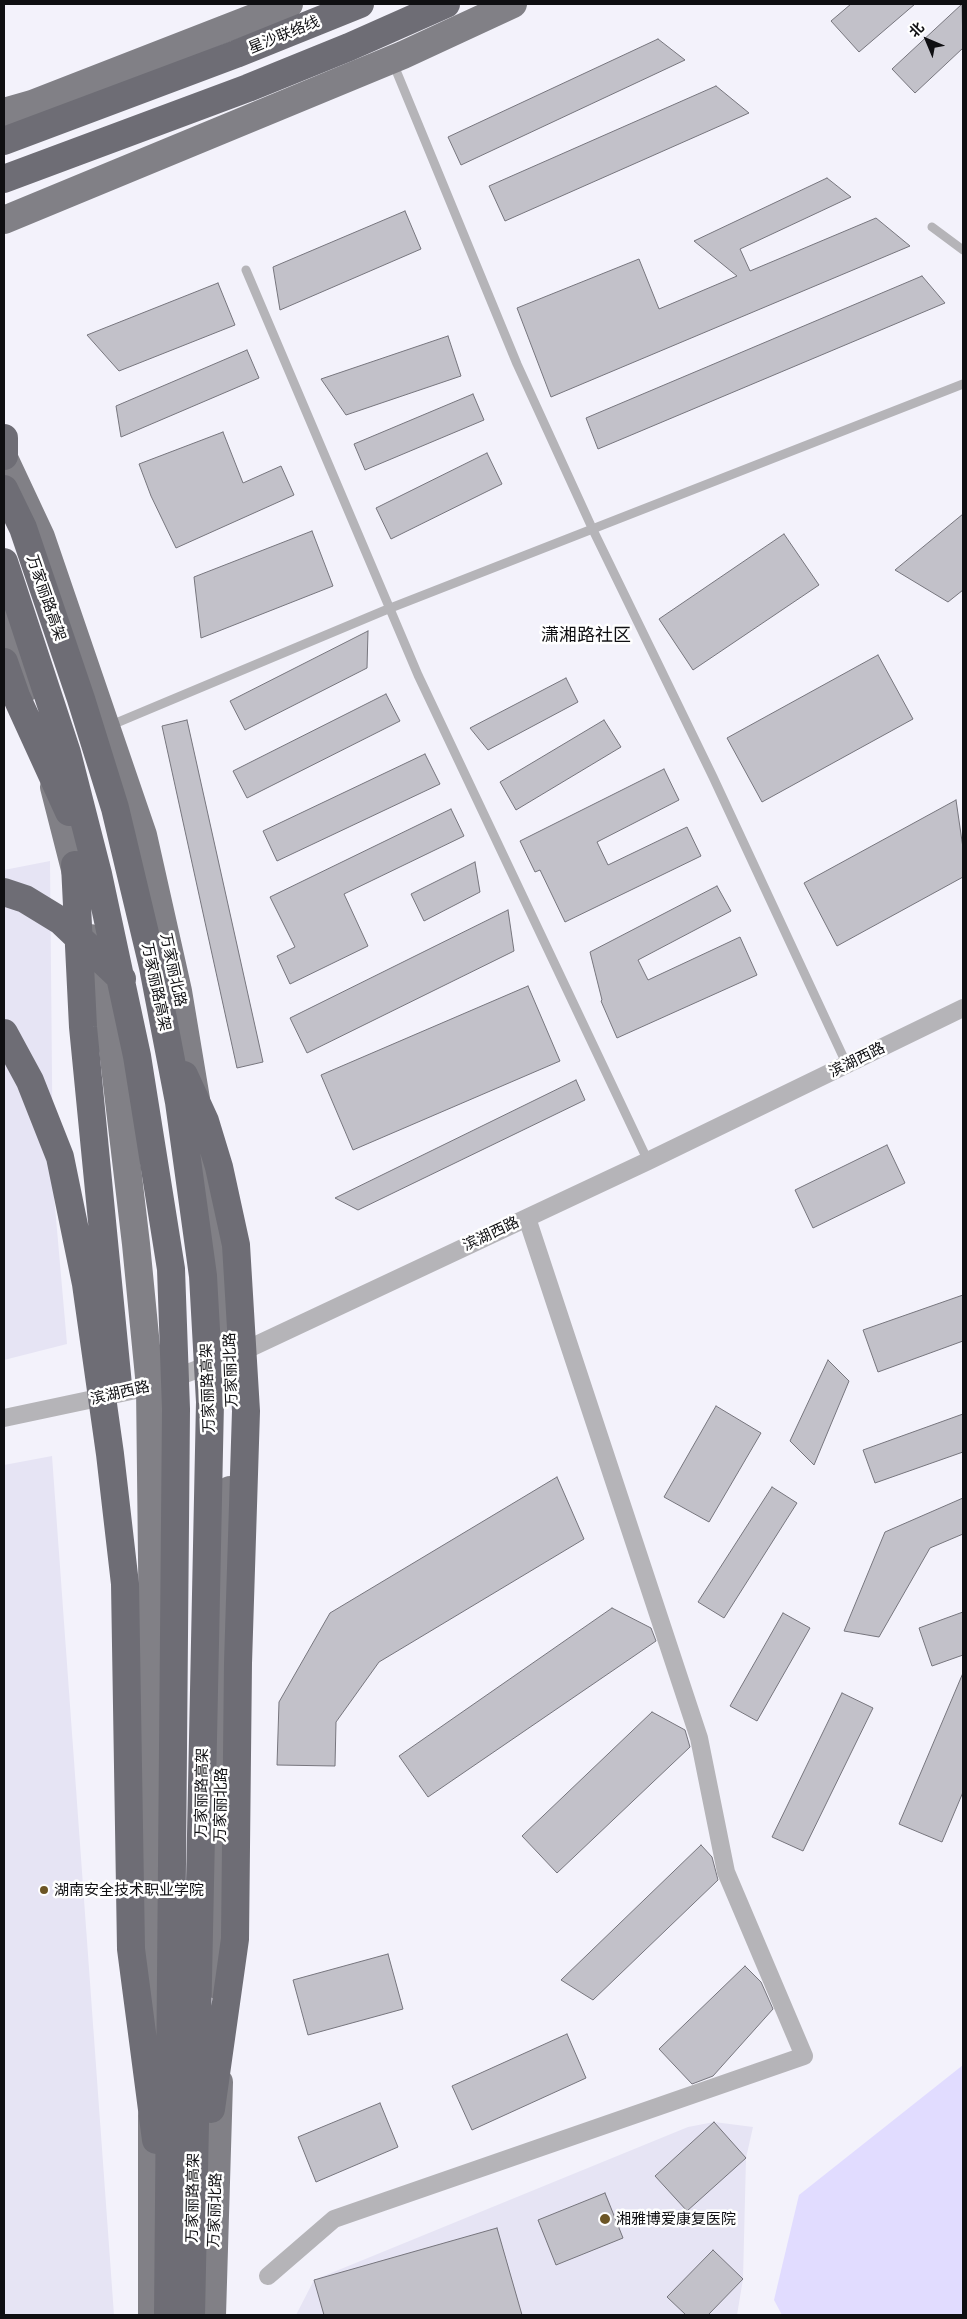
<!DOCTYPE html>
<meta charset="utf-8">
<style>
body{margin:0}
#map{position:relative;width:967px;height:2319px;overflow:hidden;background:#f3f2fb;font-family:Raleway,"Noto Sans SC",sans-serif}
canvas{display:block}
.frame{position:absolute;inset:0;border:5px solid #0f0f12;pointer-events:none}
.north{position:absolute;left:902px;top:15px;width:50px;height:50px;-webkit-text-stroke:4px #fff;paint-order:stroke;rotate:315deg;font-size:14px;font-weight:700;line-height:20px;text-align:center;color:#0f0f12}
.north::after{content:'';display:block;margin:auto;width:18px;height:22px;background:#0f0f12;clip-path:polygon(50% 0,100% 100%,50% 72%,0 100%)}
</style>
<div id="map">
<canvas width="967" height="2319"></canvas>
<div class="frame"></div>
<div class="north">北</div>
</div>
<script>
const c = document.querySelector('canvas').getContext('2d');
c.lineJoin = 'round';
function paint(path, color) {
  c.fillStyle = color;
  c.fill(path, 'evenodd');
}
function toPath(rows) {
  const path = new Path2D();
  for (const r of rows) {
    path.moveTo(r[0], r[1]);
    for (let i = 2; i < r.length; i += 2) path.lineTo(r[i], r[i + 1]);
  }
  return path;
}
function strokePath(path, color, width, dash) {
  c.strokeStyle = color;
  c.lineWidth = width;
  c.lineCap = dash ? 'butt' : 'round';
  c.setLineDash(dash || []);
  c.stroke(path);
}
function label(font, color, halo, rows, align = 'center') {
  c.font = font + ' Raleway,"Noto Sans SC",sans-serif';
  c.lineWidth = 5;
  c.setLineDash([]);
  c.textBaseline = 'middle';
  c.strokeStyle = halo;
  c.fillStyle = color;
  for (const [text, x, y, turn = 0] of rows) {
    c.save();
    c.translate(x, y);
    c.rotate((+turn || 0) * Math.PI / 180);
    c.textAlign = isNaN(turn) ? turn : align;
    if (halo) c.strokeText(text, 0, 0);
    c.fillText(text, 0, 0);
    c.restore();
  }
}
const built = toPath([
 [50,861,53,1184,67,1344,4,1360,4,870],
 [52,1456,114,2315,4,2315,4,1465],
 [714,2122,753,2127,746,2158,743,2279,737,2315,296,2315,314,2280,688,2127]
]);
const green = toPath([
 [963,2065,963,2315,782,2315,774,2300,799,2195]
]);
const building = toPath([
 [851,4,915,4,859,52,831,21,851,4],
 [962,4,963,48,915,93,892,69,962,4],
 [658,39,685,60,461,165,448,137,658,39],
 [716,86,749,113,505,221,489,186,716,86],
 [827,178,851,197,740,249,750,271,876,218,910,246,551,397,517,308,639,259,659,309,737,276,694,241,827,178],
 [405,211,421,249,280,310,273,267,405,211],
 [922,276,945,303,598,449,586,418,922,276],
 [218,283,235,325,119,371,87,335,218,283],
 [448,336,461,376,346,415,321,379,448,336],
 [247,350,259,378,121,437,116,406,247,350],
 [473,394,484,420,365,470,354,444,473,394],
 [223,432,243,483,281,466,294,495,176,548,151,496,139,464,223,432],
 [487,453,502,484,391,539,376,508,487,453],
 [963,514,963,590,948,602,895,570,963,514],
 [312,531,333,586,201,638,194,577,312,531],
 [784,534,819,585,693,670,659,619,784,534],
 [368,631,367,668,245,730,230,701,368,631],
 [878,655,913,719,762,802,727,738,878,655],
 [566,678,578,702,488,750,470,728,566,678],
 [386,694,400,721,247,798,233,771,386,694],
 [187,720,263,1062,237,1068,162,726,187,720],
 [604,720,621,747,516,810,500,782,604,720],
 [425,754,440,784,277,861,263,831,425,754],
 [664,769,679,800,597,842,608,865,687,827,701,856,565,922,540,870,535,872,520,841,664,769],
 [956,800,963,848,963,877,837,946,804,883,956,800],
 [451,809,464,836,344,894,368,946,290,984,277,956,295,947,270,897,451,809],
 [475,862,480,892,424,921,411,894,475,862],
 [717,886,731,911,638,960,648,980,740,937,757,975,617,1038,601,1001,602,1000,590,952,717,886],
 [508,910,514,951,307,1053,290,1018,508,910],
 [528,986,560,1061,353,1150,321,1075,528,986],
 [576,1080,585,1100,358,1210,335,1198,576,1080],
 [887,1145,905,1183,813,1228,795,1190,887,1145],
 [963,1295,963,1341,878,1372,863,1330,963,1295],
 [828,1360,849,1381,814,1465,790,1441,828,1360],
 [716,1406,761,1433,709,1522,664,1497,716,1406],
 [963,1414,963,1452,875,1483,863,1450,963,1414],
 [557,1477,584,1539,379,1662,336,1722,335,1766,277,1765,279,1702,330,1613,557,1477],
 [772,1487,797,1503,724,1618,698,1602,772,1487],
 [963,1498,963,1534,930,1548,879,1637,844,1631,885,1532,963,1498],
 [612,1608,651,1628,656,1641,428,1797,399,1756,612,1608],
 [963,1612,963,1655,932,1666,919,1628,963,1612],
 [783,1613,810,1628,757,1721,730,1706,783,1613],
 [963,1673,963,1792,942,1842,899,1824,963,1673],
 [842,1693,873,1708,803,1851,772,1837,842,1693],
 [652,1712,685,1730,690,1747,557,1873,522,1836,652,1712],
 [701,1845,712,1857,718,1880,593,2000,561,1980,701,1845],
 [388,1954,403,2009,308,2035,293,1980,388,1954],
 [745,1966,761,1982,773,2009,713,2076,692,2084,659,2049,745,1966],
 [567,2034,586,2078,472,2130,452,2086,567,2034],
 [380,2103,398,2147,316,2182,298,2137,380,2103],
 [714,2122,746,2158,687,2211,655,2176,714,2122],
 [605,2193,623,2238,556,2265,538,2220,605,2193],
 [497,2228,522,2315,324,2315,314,2280,497,2228],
 [713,2250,743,2279,708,2315,686,2315,667,2297,713,2250]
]);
const lane = toPath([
 [393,63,517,364,593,530,713,777,847,1065],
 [932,227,963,250],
 [246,270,418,675,648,1161],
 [109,726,388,609,963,384]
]);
const street = toPath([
 [4,1418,150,1387,233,1356,648,1161,963,1008],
 [268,2276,334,2219,804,2056,726,1872,699,1738,527,1218]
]);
const primary = toPath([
 [4,112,32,104,289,4],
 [4,220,403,55,513,4],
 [4,458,41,537,143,835,178,991,196,1099],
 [4,621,26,688],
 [54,787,80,889],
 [90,938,113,1050,136,1244,150,1387,153,1644,153,2046],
 [206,1164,230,1334],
 [219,1986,222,1689,230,1490],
 [152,2315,152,2116],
 [212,2315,219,2082]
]);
const highway = toPath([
 [4,141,236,54,360,4],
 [4,179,248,88,349,47,446,4],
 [4,438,4,456],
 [4,489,23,528,81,699,115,808,153,967,179,1102,203,1276,210,1402,191,2315],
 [4,562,67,753,98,874,137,1056,171,1269,176,1409,168,2315],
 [4,662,16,696,69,812],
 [75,865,83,1027,118,1385],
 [4,892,25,899,61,921,122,979],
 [4,1033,30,1081,60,1157,86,1284,110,1454,125,1584,131,1949,156,2140],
 [184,1075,205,1121,219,1167,236,1245,246,1411,238,1663,235,1939,211,2109]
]);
const markers = [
 [44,1890,5,"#6c5525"],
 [605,2219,6,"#6c5525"]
];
const streetNames = [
 ["星沙联络线",284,35,-22],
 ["万家丽路高架",46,598,71],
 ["万家丽北路",173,970,78],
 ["万家丽路高架",156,987,78],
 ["滨湖西路",857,1060,-26],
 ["滨湖西路",491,1234,-25],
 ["万家丽北路",231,1370,-92],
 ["万家丽路高架",208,1388,-92],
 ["滨湖西路",120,1393,-13],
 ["万家丽路高架",202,1793,-89],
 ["万家丽北路",221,1805,-89],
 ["万家丽路高架",193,2198,-89],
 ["万家丽北路",215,2210,-88]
];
const poiNames = [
 ["湖南安全技术职业学院",54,1890],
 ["湘雅博爱康复医院",616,2219]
];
const quarterNames = [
 ["潇湘路社区",586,636]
];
paint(built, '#e6e4f4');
paint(green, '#e1dcff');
paint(building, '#c2c1c9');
strokePath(building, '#76757d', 1);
strokePath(lane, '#b5b4b8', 9);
strokePath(street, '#b5b4b8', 18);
strokePath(primary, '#818086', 28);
strokePath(highway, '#6e6d75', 28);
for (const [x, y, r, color] of markers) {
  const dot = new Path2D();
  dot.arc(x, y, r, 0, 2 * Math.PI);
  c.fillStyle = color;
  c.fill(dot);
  strokePath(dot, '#fff', 2);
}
label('15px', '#0f0f12', '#fff', streetNames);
label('15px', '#0f0f12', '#fff', poiNames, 'left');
label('18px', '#0f0f12', '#fff', quarterNames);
</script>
